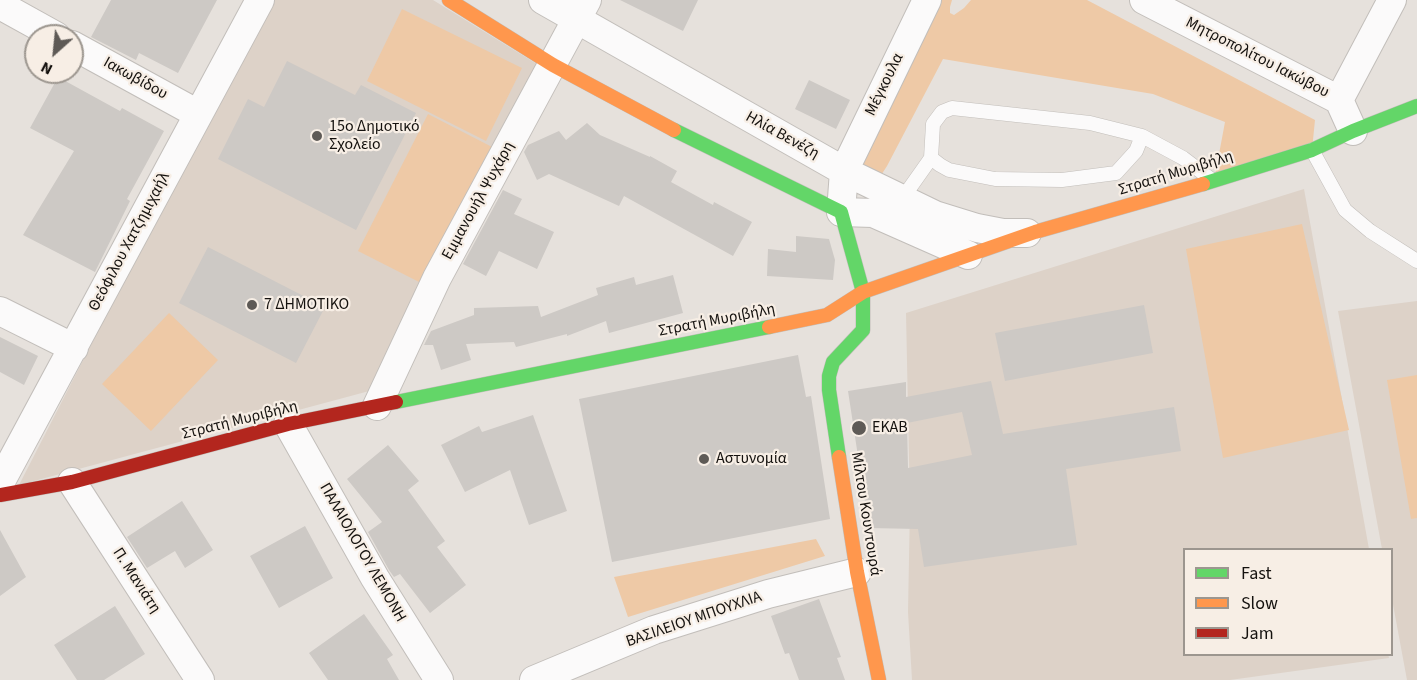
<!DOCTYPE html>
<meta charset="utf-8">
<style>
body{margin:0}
#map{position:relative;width:1417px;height:680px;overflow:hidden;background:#e6e1dc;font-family:"Source Sans 3",sans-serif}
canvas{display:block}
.legend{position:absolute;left:1183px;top:548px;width:210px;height:108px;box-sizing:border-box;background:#f7eee5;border:2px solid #9c968f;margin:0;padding:8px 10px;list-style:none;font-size:18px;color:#14110e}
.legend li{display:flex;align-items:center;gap:12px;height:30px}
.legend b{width:30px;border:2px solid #9c968f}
.north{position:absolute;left:24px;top:24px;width:60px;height:60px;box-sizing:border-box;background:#f7eee5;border:2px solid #9c968f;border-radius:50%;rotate:207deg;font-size:16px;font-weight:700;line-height:24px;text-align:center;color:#14110e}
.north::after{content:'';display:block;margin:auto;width:21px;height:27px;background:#5e5a56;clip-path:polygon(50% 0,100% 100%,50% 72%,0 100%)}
</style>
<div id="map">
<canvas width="1417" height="680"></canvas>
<ul class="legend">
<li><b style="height:8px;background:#63d668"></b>Fast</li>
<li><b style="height:8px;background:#ff974d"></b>Slow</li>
<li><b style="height:8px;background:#b3261e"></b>Jam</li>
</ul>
<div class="north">N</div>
</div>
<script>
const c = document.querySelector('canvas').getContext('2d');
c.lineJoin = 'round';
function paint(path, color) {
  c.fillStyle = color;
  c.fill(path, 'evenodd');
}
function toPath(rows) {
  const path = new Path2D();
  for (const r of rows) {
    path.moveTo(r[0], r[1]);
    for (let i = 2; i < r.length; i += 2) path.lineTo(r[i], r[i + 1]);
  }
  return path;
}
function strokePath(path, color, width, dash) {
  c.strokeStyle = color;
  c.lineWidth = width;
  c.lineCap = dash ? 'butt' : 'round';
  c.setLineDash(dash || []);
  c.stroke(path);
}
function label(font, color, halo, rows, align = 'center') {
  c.font = font + ' "Source Sans 3",sans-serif';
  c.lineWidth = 4.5;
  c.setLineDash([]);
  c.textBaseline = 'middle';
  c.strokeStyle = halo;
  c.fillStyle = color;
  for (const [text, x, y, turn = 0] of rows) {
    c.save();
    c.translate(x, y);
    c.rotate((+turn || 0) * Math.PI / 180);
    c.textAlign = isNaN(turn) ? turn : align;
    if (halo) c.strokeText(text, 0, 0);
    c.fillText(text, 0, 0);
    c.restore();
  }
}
const built = toPath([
 [268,0,433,0,540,66,373,390,19,485],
 [1304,189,1369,549,1184,550,1184,654,1388,654,1389,658,1230,680,912,680,908,612,910,506,906,313],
 [1417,301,1417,680,1407,680,1392,599,1392,550,1382,549,1338,311]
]);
const green = toPath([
 [927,0,952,0,950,7,950,13,954,15,964,8,971,0,1087,0,1315,120,1312,150,1214,181,1225,122,1153,94,943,59,887,166,874,186,844,171],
 [402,9,522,68,486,141,367,81],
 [428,114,494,148,423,284,358,251],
 [1302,224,1349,430,1223,458,1186,249],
 [169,313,218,360,151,431,102,384],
 [1417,375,1417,518,1411,519,1387,380],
 [816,539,825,556,628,617,614,577]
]);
const building = toPath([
 [111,0,217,0,178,73,139,53,136,60,91,37],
 [620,0,698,0,683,31],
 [287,61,355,95,361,85,416,113,356,230,218,159,248,99,264,107],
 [58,77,120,111,122,108,164,131,127,199,130,201,95,272,23,235,74,151,30,128],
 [809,80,850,100,836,129,795,109],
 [587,123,600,135,650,157,650,156,677,171,671,182,713,205,714,202,752,222,733,256,624,196,619,206,549,174,537,180,524,152,528,145,559,131,566,140],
 [503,190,522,199,514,214,554,232,537,269,499,251,486,276,463,264],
 [796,236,829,239,835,260,833,280,767,276,768,249,796,252],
 [208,247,325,307,296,363,179,303],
 [673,275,683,313,609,333,606,321,567,336,567,334,516,347,514,342,466,344,471,360,441,370,433,345,424,345,431,331,474,315,474,308,538,306,541,317,598,295,596,288,634,277,636,285],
 [1144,305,1153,353,1005,381,995,333],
 [0,337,38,356,24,385,0,372],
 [798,355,806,397,811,396,830,519,612,562,579,399],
 [991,381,1003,434,1174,407,1181,451,1066,469,1077,545,924,567,918,529,869,528,848,391,906,382,906,397],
 [962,412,972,455,908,468,907,423],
 [533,415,567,511,529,525,510,470,465,492,441,445,479,426,482,432],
 [388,445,419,481,408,490,445,541,437,547,466,585,430,613,400,574,394,577,389,570,368,532,382,522,347,479],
 [182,501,213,550,185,568,175,551,147,568,127,537],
 [305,526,333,578,279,608,250,556],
 [0,530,26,577,0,596],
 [819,599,841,657,837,658,845,680,799,680,789,653,785,654,771,616],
 [115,606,145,654,104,680,77,680,54,645],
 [364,614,393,655,387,659,399,680,328,680,309,653]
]);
const lane = toPath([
 [1312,150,1345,210,1370,231,1417,261],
 [931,158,940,165,949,170,995,179,1062,180,1116,173,1136,151,1142,136],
 [902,199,931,158,933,124,942,112,952,108,1090,123,1142,136,1183,158,1212,180]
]);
const street = toPath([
 [543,0,844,171,902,199,935,215,977,228,1003,233,1027,233],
 [927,0,844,171,841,212,873,213,968,255],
 [1144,0,1339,100,1353,131],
 [0,5,56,36],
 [72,45,198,114],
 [1339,100,1392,0],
 [0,311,74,348],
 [377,406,437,278,587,0],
 [288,424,375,578,439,680],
 [72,482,200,680],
 [0,483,260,0],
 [534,680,654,630,768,594,857,572]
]);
const fast = toPath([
 [674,130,841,212,863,292,863,330,833,362,829,376,829,390,839,457],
 [1203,184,1312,150,1353,131,1417,106],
 [396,402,769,327]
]);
const slow = toPath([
 [449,0,553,65,674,130],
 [769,327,827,315,863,292,1035,232,1203,184],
 [839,457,857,572,879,680]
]);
const jam = toPath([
 [0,495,72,482,288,424,396,402]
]);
const markers = [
 [317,136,6,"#5e5a56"],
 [252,305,6,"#5e5a56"],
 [859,428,8,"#5e5a56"],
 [704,459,6,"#5e5a56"]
];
const streetNames = [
 ["Μητροπολίτου Ιακώβου",1257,58,27],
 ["Ιακωβίδου",135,79,29],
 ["Μέγκουλα",885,85,-64],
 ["Ηλία Βενέζη",782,136,29],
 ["Στρατή Μυριβήλη",1176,174,-17],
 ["Εμμανουήλ Ψυχάρη",479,201,-61],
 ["Θεόφιλου Χατζημιχαήλ",130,242,-62],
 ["Στρατή Μυριβήλη",717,321,-11],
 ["Στρατή Μυριβήλη",240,421,-14],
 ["Μίλτου Κουντουρά",865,514,81],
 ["ΠΑΛΑΙΟΛΟΓΟΥ ΛΕΜΟΝΗ",362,553,60],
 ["Π. Μανιάτη",136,581,57],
 ["ΒΑΣΙΛΕΙΟΥ ΜΠΟΥΧΛΙΑ",694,620,-19]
];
const poiNames = [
 ["15o Δημοτικό",329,127],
 ["Σχολείο",329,145],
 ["7 ΔΗΜΟΤΙΚΟ",264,305],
 ["ΕΚΑΒ",872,428],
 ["Αστυνομία",716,459]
];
paint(built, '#ddd2c8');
paint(green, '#eec9a6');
paint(building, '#cdc9c5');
strokePath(lane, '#c2beba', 15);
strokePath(street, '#c2beba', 30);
strokePath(fast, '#c2beba', 15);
strokePath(slow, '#c2beba', 15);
strokePath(jam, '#c2beba', 15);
strokePath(lane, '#fbfafa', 14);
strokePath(street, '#fbfafa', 28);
strokePath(fast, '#63d668', 14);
strokePath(slow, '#ff974d', 14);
strokePath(jam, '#b3261e', 14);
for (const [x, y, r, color] of markers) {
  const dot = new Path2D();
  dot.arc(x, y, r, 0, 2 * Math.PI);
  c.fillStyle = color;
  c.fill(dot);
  strokePath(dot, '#f7eee5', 2);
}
label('16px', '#14110e', '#f7eee5', streetNames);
label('16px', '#14110e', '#f7eee5', poiNames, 'left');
</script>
